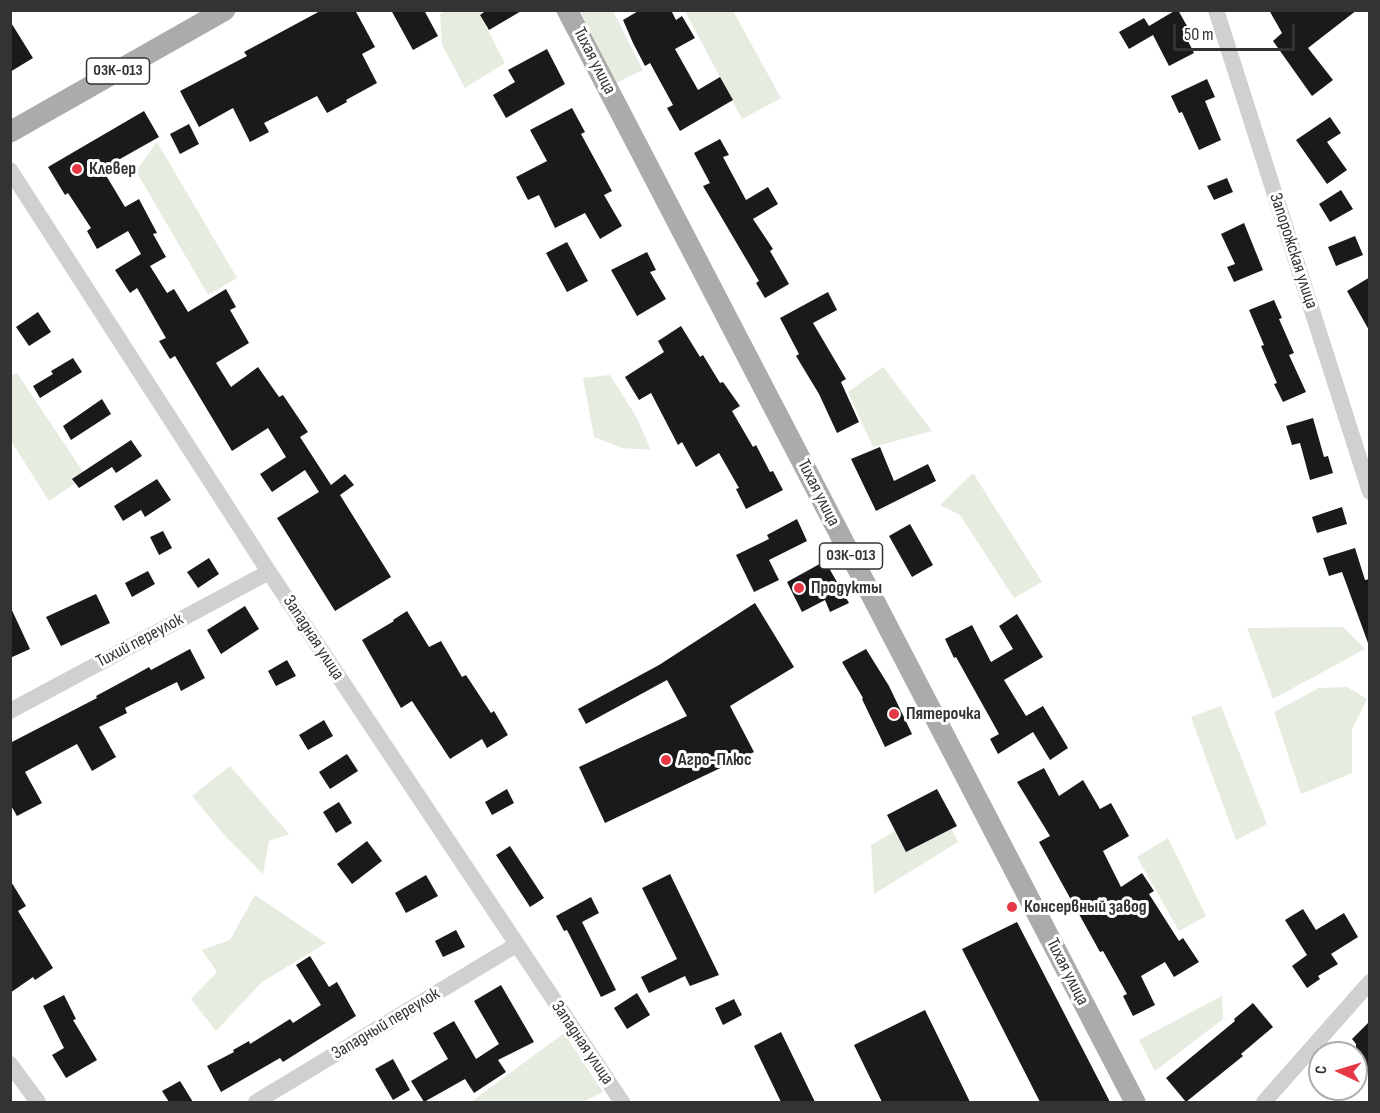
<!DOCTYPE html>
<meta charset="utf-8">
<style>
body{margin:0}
#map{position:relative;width:1380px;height:1113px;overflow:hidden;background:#fff;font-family:"Sofia Sans Condensed",sans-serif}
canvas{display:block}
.frame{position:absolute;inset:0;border:12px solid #333;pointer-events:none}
.north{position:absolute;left:1308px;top:1041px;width:60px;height:60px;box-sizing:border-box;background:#fff;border:2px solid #adadad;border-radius:50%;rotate:274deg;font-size:16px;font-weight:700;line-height:24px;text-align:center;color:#333}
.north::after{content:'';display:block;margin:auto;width:21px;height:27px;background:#e63946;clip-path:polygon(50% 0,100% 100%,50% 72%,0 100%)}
.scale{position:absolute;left:1173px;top:24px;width:122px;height:27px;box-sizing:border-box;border:3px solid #333;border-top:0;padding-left:8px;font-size:18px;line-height:21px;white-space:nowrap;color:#333;-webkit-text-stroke:4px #fff;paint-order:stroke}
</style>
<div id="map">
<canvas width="1380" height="1113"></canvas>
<div class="frame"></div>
<div class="north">С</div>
<div class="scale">50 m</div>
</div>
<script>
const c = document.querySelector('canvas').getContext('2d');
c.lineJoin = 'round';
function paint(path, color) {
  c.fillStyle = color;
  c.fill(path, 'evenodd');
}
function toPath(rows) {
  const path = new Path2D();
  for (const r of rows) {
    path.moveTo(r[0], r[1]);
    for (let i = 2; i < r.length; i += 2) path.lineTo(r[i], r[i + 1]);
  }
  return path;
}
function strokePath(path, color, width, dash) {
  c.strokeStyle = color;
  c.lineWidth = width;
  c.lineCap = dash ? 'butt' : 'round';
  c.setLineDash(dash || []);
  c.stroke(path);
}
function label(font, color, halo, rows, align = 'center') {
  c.font = font + ' "Sofia Sans Condensed",sans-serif';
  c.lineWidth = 6;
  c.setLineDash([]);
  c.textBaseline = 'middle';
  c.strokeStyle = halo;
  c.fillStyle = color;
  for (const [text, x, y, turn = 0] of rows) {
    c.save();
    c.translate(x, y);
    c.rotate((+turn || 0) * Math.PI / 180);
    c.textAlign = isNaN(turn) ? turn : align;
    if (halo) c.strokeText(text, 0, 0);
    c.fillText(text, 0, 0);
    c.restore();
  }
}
const green = toPath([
 [445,11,487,11,480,15,505,63,465,88,442,45,440,14],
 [580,11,613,11,643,70,616,83],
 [685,11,733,11,781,98,742,119],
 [157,142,237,278,208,295,136,171],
 [883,367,932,431,873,447,848,392],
 [17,373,86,476,49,501,11,441,10,376],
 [610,375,637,418,651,450,622,448,594,437,583,378],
 [973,473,1042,582,1014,598,960,515,940,505],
 [1343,627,1365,649,1273,699,1247,628],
 [1347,687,1367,699,1352,729,1352,773,1301,794,1274,712,1319,688],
 [1221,706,1267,824,1236,840,1191,717],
 [230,766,289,834,269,841,263,874,227,838,192,796],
 [940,805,958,842,874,894,871,845],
 [1168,838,1206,916,1179,931,1137,857],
 [255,895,326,943,262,982,216,1031,191,999,217,972,202,950,230,940],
 [1222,996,1223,1019,1155,1071,1139,1040],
 [564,1033,603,1092,583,1102,471,1102]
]);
const building = toPath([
 [322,10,355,10,375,47,362,54,377,83,346,100,347,102,327,113,317,96,264,123,269,132,250,142,233,108,199,127,180,91,247,56,244,52],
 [391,10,424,10,438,36,413,50],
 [487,10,523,10,489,30,480,15],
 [640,10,671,10,676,20,682,16,695,38,675,49,698,90,720,77,733,100,680,131,667,108,673,105,650,63,645,66,633,43,623,20],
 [1176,10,1178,10,1187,26,1182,29,1194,53,1169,66,1153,35,1129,49,1119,32,1144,18,1149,26],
 [1269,10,1357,10,1308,48,1333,80,1312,96,1273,41,1282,33],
 [10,21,33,58,10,72],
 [547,49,565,84,506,118,493,95,515,82,508,70],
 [1207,79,1215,97,1205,101,1221,140,1199,150,1182,112,1179,113,1171,96],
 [572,108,585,132,581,134,612,191,604,195,622,226,600,239,585,213,555,228,539,195,528,200,516,177,547,161,530,130],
 [144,111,159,137,104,168,106,170,104,172,125,207,139,199,157,233,153,234,166,257,150,266,167,293,174,289,188,312,226,289,236,307,230,310,249,343,216,363,231,387,258,367,279,397,283,395,308,432,300,437,331,485,345,474,354,485,340,495,391,577,335,611,277,518,319,492,305,470,272,492,260,474,286,457,268,428,232,451,175,356,170,359,159,341,166,338,137,288,130,293,115,270,141,254,128,231,97,249,87,231,91,228,68,193,65,195,48,167],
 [1330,117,1341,133,1327,142,1347,170,1327,184,1296,140],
 [189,124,199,144,180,154,170,134],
 [720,139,729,155,723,157,746,200,768,187,778,204,753,219,773,249,770,251,789,284,765,298,756,283,759,281,703,186,710,183,694,153],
 [1227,178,1233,192,1214,200,1207,186],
 [1341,190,1353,209,1330,222,1319,204],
 [1244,223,1263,270,1234,282,1227,267,1235,264,1221,234],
 [1355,236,1363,255,1336,266,1328,247],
 [567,242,588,281,567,292,546,253],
 [647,252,656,270,650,272,666,299,637,316,611,270],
 [1370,277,1370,332,1347,291],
 [828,292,837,310,813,323,846,379,841,382,859,422,837,433,819,394,796,356,799,354,780,318],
 [1274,300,1282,318,1279,319,1294,353,1289,355,1306,392,1283,402,1274,384,1277,383,1261,346,1264,345,1249,310],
 [38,312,51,332,29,346,16,327],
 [681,326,700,357,703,355,720,383,723,382,740,406,732,411,753,447,756,445,770,472,773,471,783,490,746,509,736,489,739,488,719,453,696,467,682,442,678,445,651,393,639,400,625,377,664,352,658,341],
 [73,358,82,372,40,398,33,386,53,374,51,371],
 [102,399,111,414,71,440,63,426],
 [1313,418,1324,457,1328,456,1333,473,1310,480,1300,443,1292,445,1286,426],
 [131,440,142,456,116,473,112,467,79,488,72,479],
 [880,447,894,481,928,464,936,481,876,511,851,459],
 [157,479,171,500,145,517,141,510,123,521,114,506],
 [1342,507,1347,524,1317,533,1312,517],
 [797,519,807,541,769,560,779,580,754,592,736,555,769,539,767,535],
 [910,524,933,565,912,577,889,536],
 [163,531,172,548,159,555,150,537],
 [1355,548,1365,580,1370,579,1370,643,1368,643,1342,572,1329,576,1323,558],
 [209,558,219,574,198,588,187,572],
 [825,561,849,603,830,612,825,600,802,612,787,582],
 [148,571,155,584,132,597,125,583],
 [96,594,110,623,61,646,46,617],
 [755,603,794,667,730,706,754,752,605,823,579,767,687,716,667,680,586,724,578,709,659,665],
 [10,606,30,649,10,658],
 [245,606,259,629,221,654,207,630],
 [407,611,429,647,441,641,462,677,466,675,491,713,494,711,508,735,487,748,482,739,450,759,412,701,401,708,362,640,394,621,393,620],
 [1017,614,1043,657,1004,680,1026,716,1043,706,1068,748,1050,760,1033,732,998,754,990,739,999,734,956,657,954,658,945,639,972,625,991,662,1013,649,999,626],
 [190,649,205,678,181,691,177,682,125,708,127,713,99,727,116,757,92,771,77,744,25,772,42,803,17,816,10,804,10,743,97,698,96,696,133,676,149,667,151,670],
 [866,649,889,686,912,734,885,747,862,699,863,698,842,662],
 [287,660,296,676,276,686,268,671],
 [324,720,333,736,308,750,299,735],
 [347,754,358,771,330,789,319,772],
 [1044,768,1059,796,1083,780,1100,809,1111,803,1129,836,1103,851,1121,887,1142,873,1154,891,1149,894,1179,941,1183,938,1199,962,1174,977,1165,962,1141,976,1155,1005,1133,1016,1123,996,1127,994,1103,951,1100,952,1039,842,1050,836,1017,782],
 [507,789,514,803,492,815,485,802],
 [937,789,957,826,906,852,887,815],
 [339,802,352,823,336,833,323,812],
 [367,841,382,861,352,884,337,864],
 [510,846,544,898,530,907,496,855],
 [670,874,719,975,690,986,685,976,649,993,641,977,677,959,642,888],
 [426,875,438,896,406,913,395,893],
 [10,880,26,906,18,911,53,968,35,980,33,977,10,993],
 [591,897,599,913,582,922,616,990,601,997,567,930,564,931,556,916],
 [1303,909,1316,930,1344,913,1358,937,1331,954,1338,964,1318,976,1320,979,1307,988,1292,966,1307,955,1285,920],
 [1017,922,1110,1102,1040,1102,962,949],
 [456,930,465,947,443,957,435,941],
 [310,956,329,987,337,982,356,1016,283,1062,280,1058,221,1092,207,1066,234,1052,233,1050,249,1041,250,1044,290,1019,293,1023,321,1005,296,965],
 [501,985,534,1042,498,1060,506,1072,474,1093,465,1079,424,1102,411,1081,448,1059,433,1033,454,1021,476,1059,499,1044,474,1001],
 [637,993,650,1015,627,1029,614,1008],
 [64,995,76,1019,73,1020,97,1060,66,1078,52,1055,64,1048,43,1006],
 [734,999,742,1015,723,1025,715,1008],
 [1253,1003,1273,1027,1241,1054,1243,1056,1186,1102,1166,1078,1235,1021,1234,1019],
 [925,1010,970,1102,882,1102,854,1045],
 [1370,1021,1370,1070,1356,1085,1356,1044,1352,1039],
 [781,1032,815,1102,781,1102,754,1046],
 [393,1059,410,1090,393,1100,375,1069],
 [180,1081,193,1102,169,1102,162,1091]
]);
const minor = toPath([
 [1216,10,1370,492],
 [10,170,269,572,622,1102],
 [10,711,269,572],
 [10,1064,38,1102],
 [256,1102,516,945],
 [1264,1102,1370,982]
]);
const major = toPath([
 [567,10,1135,1102],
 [10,132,225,10]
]);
const markers = [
 [77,169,6,"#e63946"],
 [799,588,6,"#e63946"],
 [894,714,6,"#e63946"],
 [666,760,6,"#e63946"],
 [1012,907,6,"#e63946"]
];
const shields = [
 [118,71,63],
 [851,556,63]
];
const shieldNames = [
 ["03К-013",118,71],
 ["03К-013",851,556]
];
const streetNames = [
 ["Тихая улица",594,61,63],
 ["Запорожская улица",1293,251,72],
 ["Тихая улица",818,493,63],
 ["Западная улица",313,638,57],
 ["Тихий переулок",140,641,-28],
 ["Тихая улица",1067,972,63],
 ["Западный переулок",386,1024,-31],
 ["Западная улица",582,1043,56]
];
const poiNames = [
 ["Клевер",89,169],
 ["Продукты",811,588],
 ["Пятерочка",906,714],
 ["Агро-Плюс",678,760],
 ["Консервный завод",1024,907]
];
paint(green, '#e6ecdf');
paint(building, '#1a1a1a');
strokePath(minor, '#d0d0d0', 16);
strokePath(major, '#ababab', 21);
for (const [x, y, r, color] of markers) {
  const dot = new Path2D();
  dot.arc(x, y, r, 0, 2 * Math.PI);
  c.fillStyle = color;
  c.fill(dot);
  strokePath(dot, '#fff', 2);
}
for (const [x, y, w] of shields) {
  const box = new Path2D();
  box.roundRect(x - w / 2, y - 13, w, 26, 4.5);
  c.fillStyle = '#fff';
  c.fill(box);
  strokePath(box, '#333', 1.5);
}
label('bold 16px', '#333', null, shieldNames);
label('18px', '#333', '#fff', streetNames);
label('bold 18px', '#333', '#fff', poiNames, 'left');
</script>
